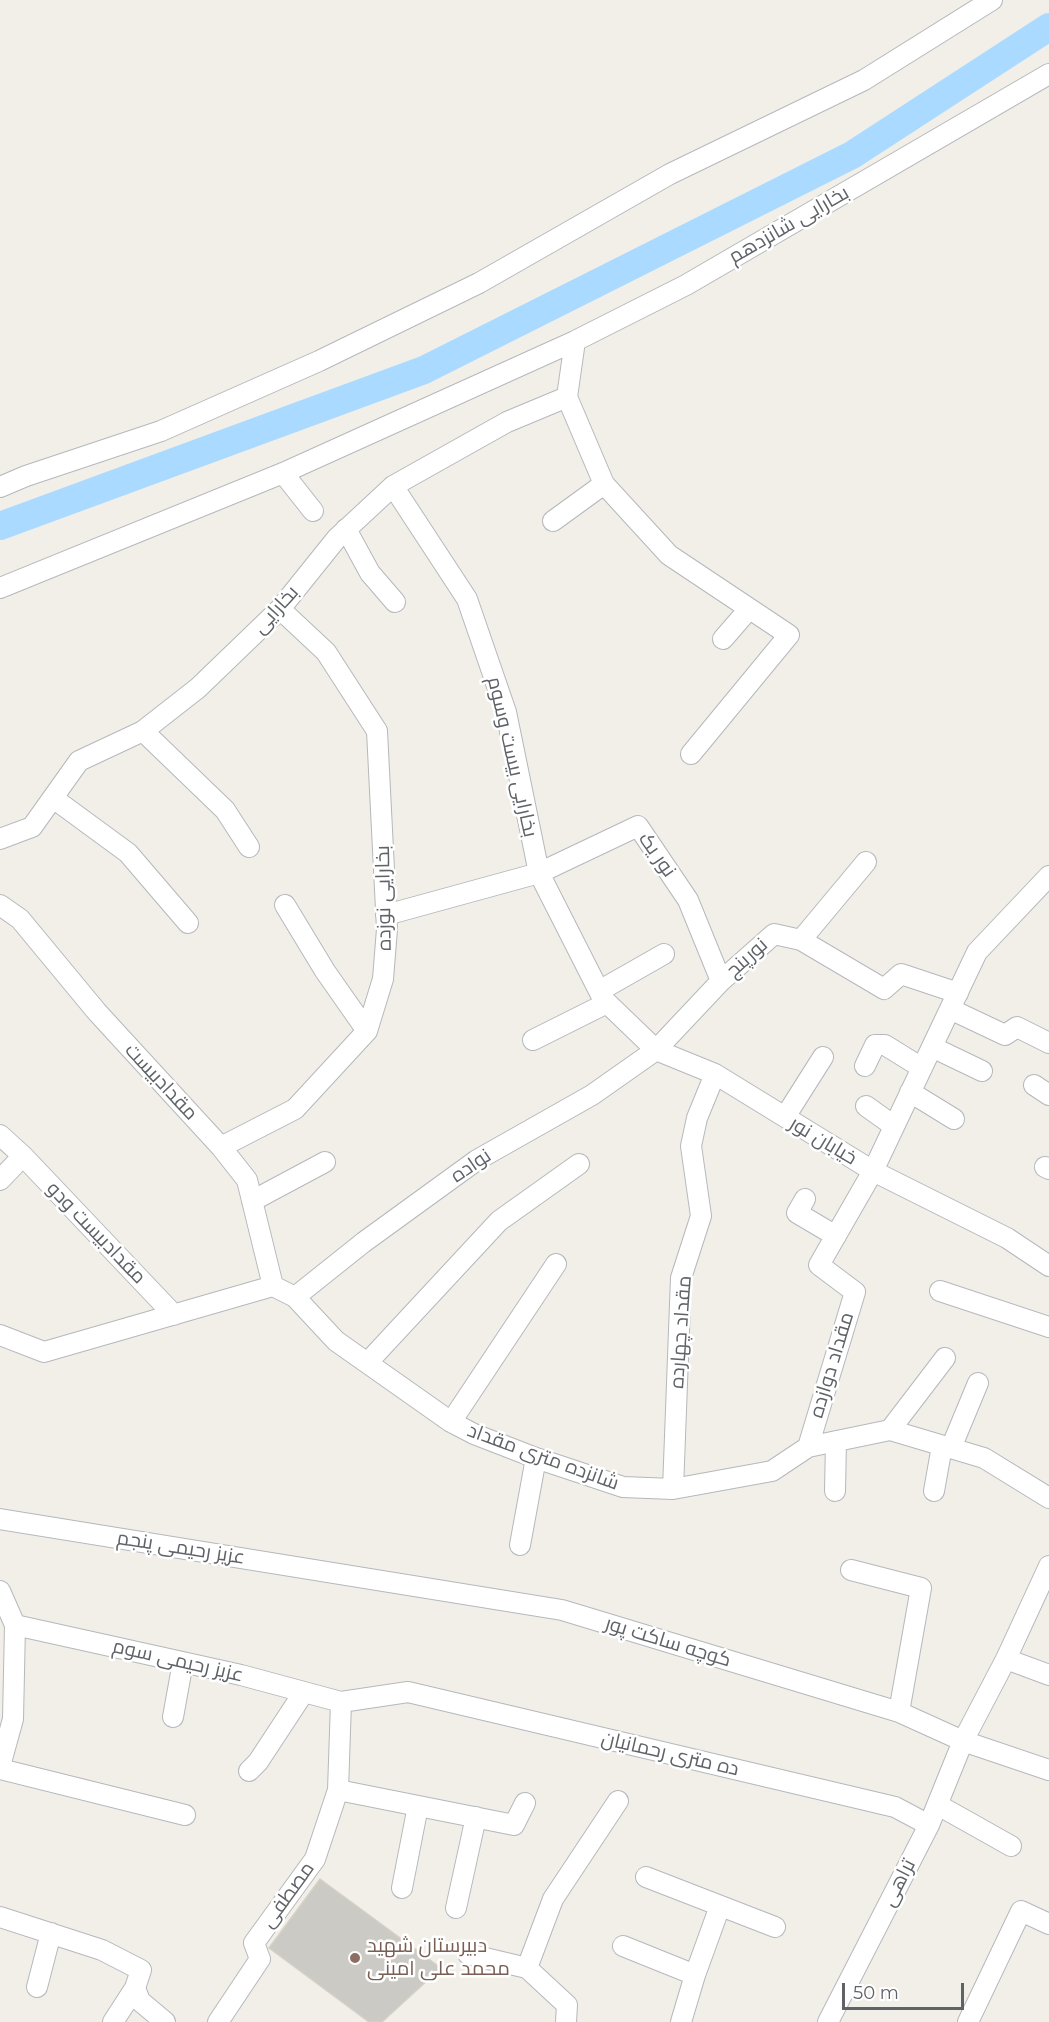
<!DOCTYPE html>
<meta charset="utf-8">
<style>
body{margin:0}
#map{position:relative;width:1049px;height:2022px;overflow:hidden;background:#f1efe8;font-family:Montserrat,sans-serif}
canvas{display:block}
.scale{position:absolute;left:842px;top:1983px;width:122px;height:27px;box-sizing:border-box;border:3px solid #5f6368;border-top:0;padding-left:8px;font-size:18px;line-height:21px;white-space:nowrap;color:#5f6368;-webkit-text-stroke:4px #fff;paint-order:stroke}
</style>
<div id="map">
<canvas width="1049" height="2022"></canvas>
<div class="scale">50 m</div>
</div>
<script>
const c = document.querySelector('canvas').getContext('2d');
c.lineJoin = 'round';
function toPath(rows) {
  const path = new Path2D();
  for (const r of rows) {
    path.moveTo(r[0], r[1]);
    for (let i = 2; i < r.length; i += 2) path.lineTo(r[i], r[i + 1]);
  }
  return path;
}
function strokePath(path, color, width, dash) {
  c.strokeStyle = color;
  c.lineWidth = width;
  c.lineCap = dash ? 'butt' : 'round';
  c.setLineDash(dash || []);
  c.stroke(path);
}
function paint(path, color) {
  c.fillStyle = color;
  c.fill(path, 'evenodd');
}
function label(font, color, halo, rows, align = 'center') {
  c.font = font + ' Montserrat,Cairo,sans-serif';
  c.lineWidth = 5;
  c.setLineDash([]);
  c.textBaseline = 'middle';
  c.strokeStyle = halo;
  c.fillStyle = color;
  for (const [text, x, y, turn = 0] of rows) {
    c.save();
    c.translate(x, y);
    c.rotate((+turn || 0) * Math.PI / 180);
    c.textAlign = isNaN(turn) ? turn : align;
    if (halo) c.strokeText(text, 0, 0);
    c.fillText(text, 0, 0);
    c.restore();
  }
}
const river = toPath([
 [0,526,424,370,852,155,1049,27]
]);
const building = toPath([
 [320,1879,441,1968,382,2022,369,2022,269,1948,320,1879]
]);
const minor = toPath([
 [567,397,604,484,669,555,789,635,691,754],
 [567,397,575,341],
 [283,473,313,511],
 [393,486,467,599,506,712,539,873,603,999,656,1050,715,1074,873,1171,977,952,1049,876],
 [0,487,26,476,161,431,319,361,479,283,670,174,864,80,992,0],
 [553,521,604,484],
 [346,529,370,573,395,602],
 [0,588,283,473,575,341,686,285,1049,74],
 [723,639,749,609],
 [143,731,225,810,249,847],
 [53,798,128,853,188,923],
 [0,839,32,827,79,761,143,731,198,688,280,609,337,538,393,486,507,422,567,397],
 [0,905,20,919,97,1012,221,1147,247,1180,273,1286],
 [285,905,325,971,367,1031],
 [386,915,539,873,638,826,688,900,721,981],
 [801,940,884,989,901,974,958,993],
 [599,991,664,954],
 [950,1009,1005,1035,1017,1027,1049,1043],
 [533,1040,607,1003],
 [932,1047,982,1071],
 [865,1066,875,1045,885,1045,922,1068],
 [1034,1085,1049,1095],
 [910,1092,954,1119],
 [866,1106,894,1126],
 [785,1117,823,1057],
 [0,1135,23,1156,174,1315],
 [221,1147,295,1109,367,1031,383,979,387,929,377,731,326,652,280,609],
 [1045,1167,1049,1169],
 [0,1180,23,1156],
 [805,1199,797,1213,836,1236],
 [252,1201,325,1162],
 [940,1291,1049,1327],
 [295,1297,364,1242,477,1160,592,1095,656,1050,721,981,774,934,801,940,866,862],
 [0,1335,44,1352,273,1286,295,1297,336,1341,451,1422,474,1434,536,1458,623,1487,673,1489,772,1471,808,1447,890,1430,984,1458,1049,1498],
 [368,1362,499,1221,579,1164],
 [451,1422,556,1264],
 [890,1430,945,1358],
 [808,1447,855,1292,819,1265,873,1171,1007,1238,1049,1266],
 [951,1448,978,1383],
 [673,1489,681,1278,701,1216,691,1146,697,1118,715,1074],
 [835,1491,836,1441],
 [934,1491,942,1446],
 [0,1519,562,1610,899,1712,963,1741,1049,1770],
 [520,1545,536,1458],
 [851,1570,921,1588,899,1712],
 [0,1591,15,1625,13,1719,0,1766],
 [15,1625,241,1675,341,1702,408,1692,895,1807,929,1825],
 [1006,1659,1049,1675],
 [173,1717,183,1662],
 [0,1769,185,1815],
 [249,1771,258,1762,304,1692],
 [338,1790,341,1702],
 [938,1805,1011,1846],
 [646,1877,775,1927],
 [402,1888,418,1806],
 [456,1908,476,1817],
 [0,1917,102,1950,141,1970,135,1988,140,2001,165,2022],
 [623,1946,695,1975],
 [468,1954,527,1968],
 [37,1987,51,1933],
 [113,2022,135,1988],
 [218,2022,260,1959,254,1943,315,1859,338,1790,514,1825,525,1803],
 [566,2022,567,2005,527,1968,553,1899,618,1801],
 [681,2022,695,1975,720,1906],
 [828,2022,929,1825,963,1741,1006,1659,1049,1566],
 [968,2022,1021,1911,1049,1924]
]);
const markers = [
 [355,1958,6,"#8d6e63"]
];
const streetNames = [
 ["بخارایی شانزدهم",789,225,-30],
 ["بخارایی",276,610,-48],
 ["بخارایی بیست وسوم",512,757,77],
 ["نور یک",657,855,55],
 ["بخارایی نوزده",384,898,-91],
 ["نورپنج",747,958,-42],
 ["مقدادبیست",161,1082,47],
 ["خیابان نور",823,1141,31],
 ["نواده",471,1166,-34],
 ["مقدادبیست ودو",96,1233,46],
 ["مقداد چهارده",681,1332,-86],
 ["مقداد دوازده",832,1365,-73],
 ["شانزده متری مقداد",543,1457,20],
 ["عزیز رحیمی پنجم",181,1548,9],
 ["کوچه ساکت پور",668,1642,17],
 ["عزیز رحیمی سوم",178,1661,13],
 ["ده متری رحمانیان",670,1754,13],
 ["تراهی",899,1883,-63],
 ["مصطفی",288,1895,-54]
];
const educationNames = [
 ["دبیرستان شهید",367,1946],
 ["محمد علی امینی",367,1969]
];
strokePath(river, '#aadaff', 28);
paint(building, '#cccac5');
strokePath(building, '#d6d1c6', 1.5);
strokePath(minor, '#b5b8bc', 22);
strokePath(minor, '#fff', 20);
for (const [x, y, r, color] of markers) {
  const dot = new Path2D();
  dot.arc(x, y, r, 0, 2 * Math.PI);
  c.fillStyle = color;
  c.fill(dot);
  strokePath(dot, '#fff', 2);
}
label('20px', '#5f6368', '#fff', streetNames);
label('20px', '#785e54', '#fff', educationNames, 'left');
</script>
